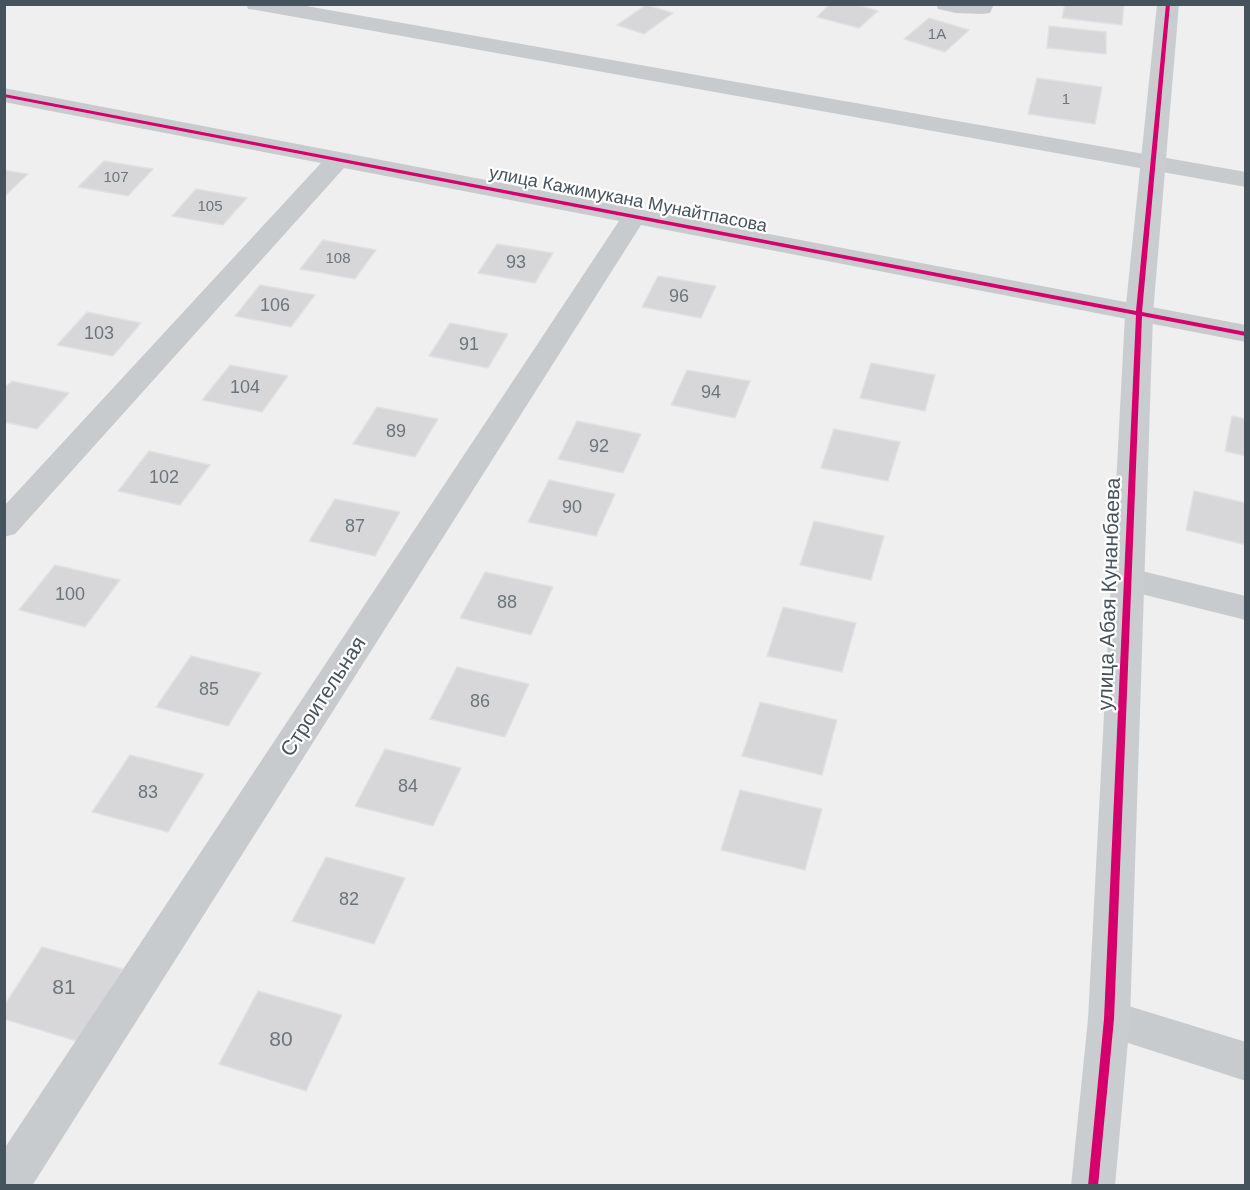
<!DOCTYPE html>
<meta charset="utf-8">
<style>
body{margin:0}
#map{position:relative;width:1250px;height:1190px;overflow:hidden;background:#f0efef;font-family:Arial,sans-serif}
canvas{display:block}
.frame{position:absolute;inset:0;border:6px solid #45535c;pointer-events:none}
</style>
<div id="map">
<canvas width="1250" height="1190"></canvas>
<div class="frame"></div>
</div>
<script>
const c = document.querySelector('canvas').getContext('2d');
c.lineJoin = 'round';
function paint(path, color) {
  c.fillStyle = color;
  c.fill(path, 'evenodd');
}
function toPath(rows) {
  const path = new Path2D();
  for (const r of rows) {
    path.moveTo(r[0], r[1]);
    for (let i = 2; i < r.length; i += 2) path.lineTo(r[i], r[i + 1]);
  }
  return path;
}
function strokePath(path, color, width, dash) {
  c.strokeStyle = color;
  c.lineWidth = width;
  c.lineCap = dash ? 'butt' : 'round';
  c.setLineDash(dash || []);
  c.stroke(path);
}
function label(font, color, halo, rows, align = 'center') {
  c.font = font + ' Arial,sans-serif';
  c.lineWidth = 4.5;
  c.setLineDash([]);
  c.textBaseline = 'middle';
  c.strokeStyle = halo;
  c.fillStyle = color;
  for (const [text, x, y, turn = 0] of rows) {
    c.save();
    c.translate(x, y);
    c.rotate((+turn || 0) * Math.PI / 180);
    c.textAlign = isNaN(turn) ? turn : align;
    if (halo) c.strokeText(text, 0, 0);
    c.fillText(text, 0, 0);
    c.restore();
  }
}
const building = toPath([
 [830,4,855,4,878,11,859,28,817,17,830,4],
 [1065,4,1124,4,1122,25,1062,18,1065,4],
 [646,5,673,13,644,34,617,25,646,5],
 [929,18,969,30,945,52,904,39,929,18],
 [1049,26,1106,32,1106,54,1047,48,1049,26],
 [1037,78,1102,87,1095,124,1028,114,1037,78],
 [104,161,153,169,128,196,78,187,104,161],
 [4,170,28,174,4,197,4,170],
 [196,189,247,198,223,225,172,216,196,189],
 [323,240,376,250,355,279,300,269,323,240],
 [497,244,553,253,535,283,478,273,497,244],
 [658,276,716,286,701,318,642,307,658,276],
 [260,285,315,295,291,327,235,316,260,285],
 [87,312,141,323,113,356,57,345,87,312],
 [450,323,508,334,488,368,429,356,450,323],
 [871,363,935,375,925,411,860,398,871,363],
 [230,365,288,376,262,412,202,400,230,365],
 [687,370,750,381,735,418,671,405,687,370],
 [12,381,69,393,37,429,4,422,4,388,12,381],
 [377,407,438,419,415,457,353,444,377,407],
 [1232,416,1246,419,1246,456,1225,451,1232,416],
 [577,421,641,434,623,473,558,459,577,421],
 [834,429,900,442,888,481,821,468,834,429],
 [149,451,210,465,180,505,118,491,149,451],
 [549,480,615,494,596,536,528,522,549,480],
 [1194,491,1246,503,1246,545,1186,530,1194,491],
 [335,499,400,512,375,556,309,541,335,499],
 [814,521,884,536,871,580,800,565,814,521],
 [55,565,120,580,85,627,19,610,55,565],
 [485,572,553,587,531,635,460,618,485,572],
 [783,607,856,623,842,672,767,656,783,607],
 [191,656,261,673,228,726,156,707,191,656],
 [457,667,529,684,505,737,430,719,457,667],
 [760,702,837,720,822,775,742,756,760,702],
 [385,749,461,768,433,826,355,806,385,749],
 [130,755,204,774,168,832,92,812,130,755],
 [740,790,822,809,805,870,721,850,740,790],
 [326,857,405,878,374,944,292,921,326,857],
 [42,947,123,969,80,1042,4,1019,4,1006,42,947],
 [258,991,342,1015,306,1091,219,1064,258,991]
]);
const street = toPath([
 [246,4,295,4,1246,172,1246,187,256,10,248,9,246,4],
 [936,4,994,4,990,13,982,14,956,13,938,9,936,4],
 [4,88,1246,325,1246,342,641,225,32,1186,4,1186,4,1149,619,221,344,168,15,534,4,537,4,506,321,163,4,102,4,88],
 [1129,568,1246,596,1246,620,1117,588,1113,580,1117,572,1129,568],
 [1109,1000,1246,1042,1246,1081,1094,1032,1088,1019,1094,1006,1109,1000]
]);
const secondary = toPath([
 [1157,4,1179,4,1153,314,1130,1019,1115,1186,1071,1186,1088,1019,1125,314,1157,4]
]);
const cycleway = toPath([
 [1166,4,1170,4,1142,312,1246,332,1246,336,1142,316,1114,1019,1098,1186,1088,1186,1104,1019,1136,315,4,97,4,94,1136,311,1166,4]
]);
const farNumbernames = [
 ["1А",937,35],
 ["1",1066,100],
 ["107",116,178],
 ["105",210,207],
 ["108",338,259]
];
const farStreetnames = [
 ["улица Кажимукана Мунайтпасова",628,200,11]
];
const numberNames = [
 ["93",516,263],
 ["96",679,297],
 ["106",275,306],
 ["103",99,334],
 ["91",469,345],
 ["104",245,388],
 ["94",711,393],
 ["89",396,432],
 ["92",599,447],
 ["102",164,478],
 ["90",572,508],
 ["87",355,527],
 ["100",70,595],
 ["88",507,603],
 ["85",209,690],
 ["86",480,702],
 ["84",408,787],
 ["83",148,793],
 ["82",349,900]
];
const streetNames = [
 ["улица Абая Кунанбаева",1110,594,-88],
 ["Строительная",324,697,-57]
];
const nearNumbernames = [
 ["81",64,988],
 ["80",281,1040]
];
paint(building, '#d7d7d9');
strokePath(building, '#e1e1e2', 1.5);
paint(street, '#c8cbcd');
paint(secondary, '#cacdd0');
paint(cycleway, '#d6006c');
label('15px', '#6b767c', null, farNumbernames);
label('18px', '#45535c', '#fff', farStreetnames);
label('18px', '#6b767c', null, numberNames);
label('21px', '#45535c', '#fff', streetNames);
label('21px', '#6b767c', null, nearNumbernames);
</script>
